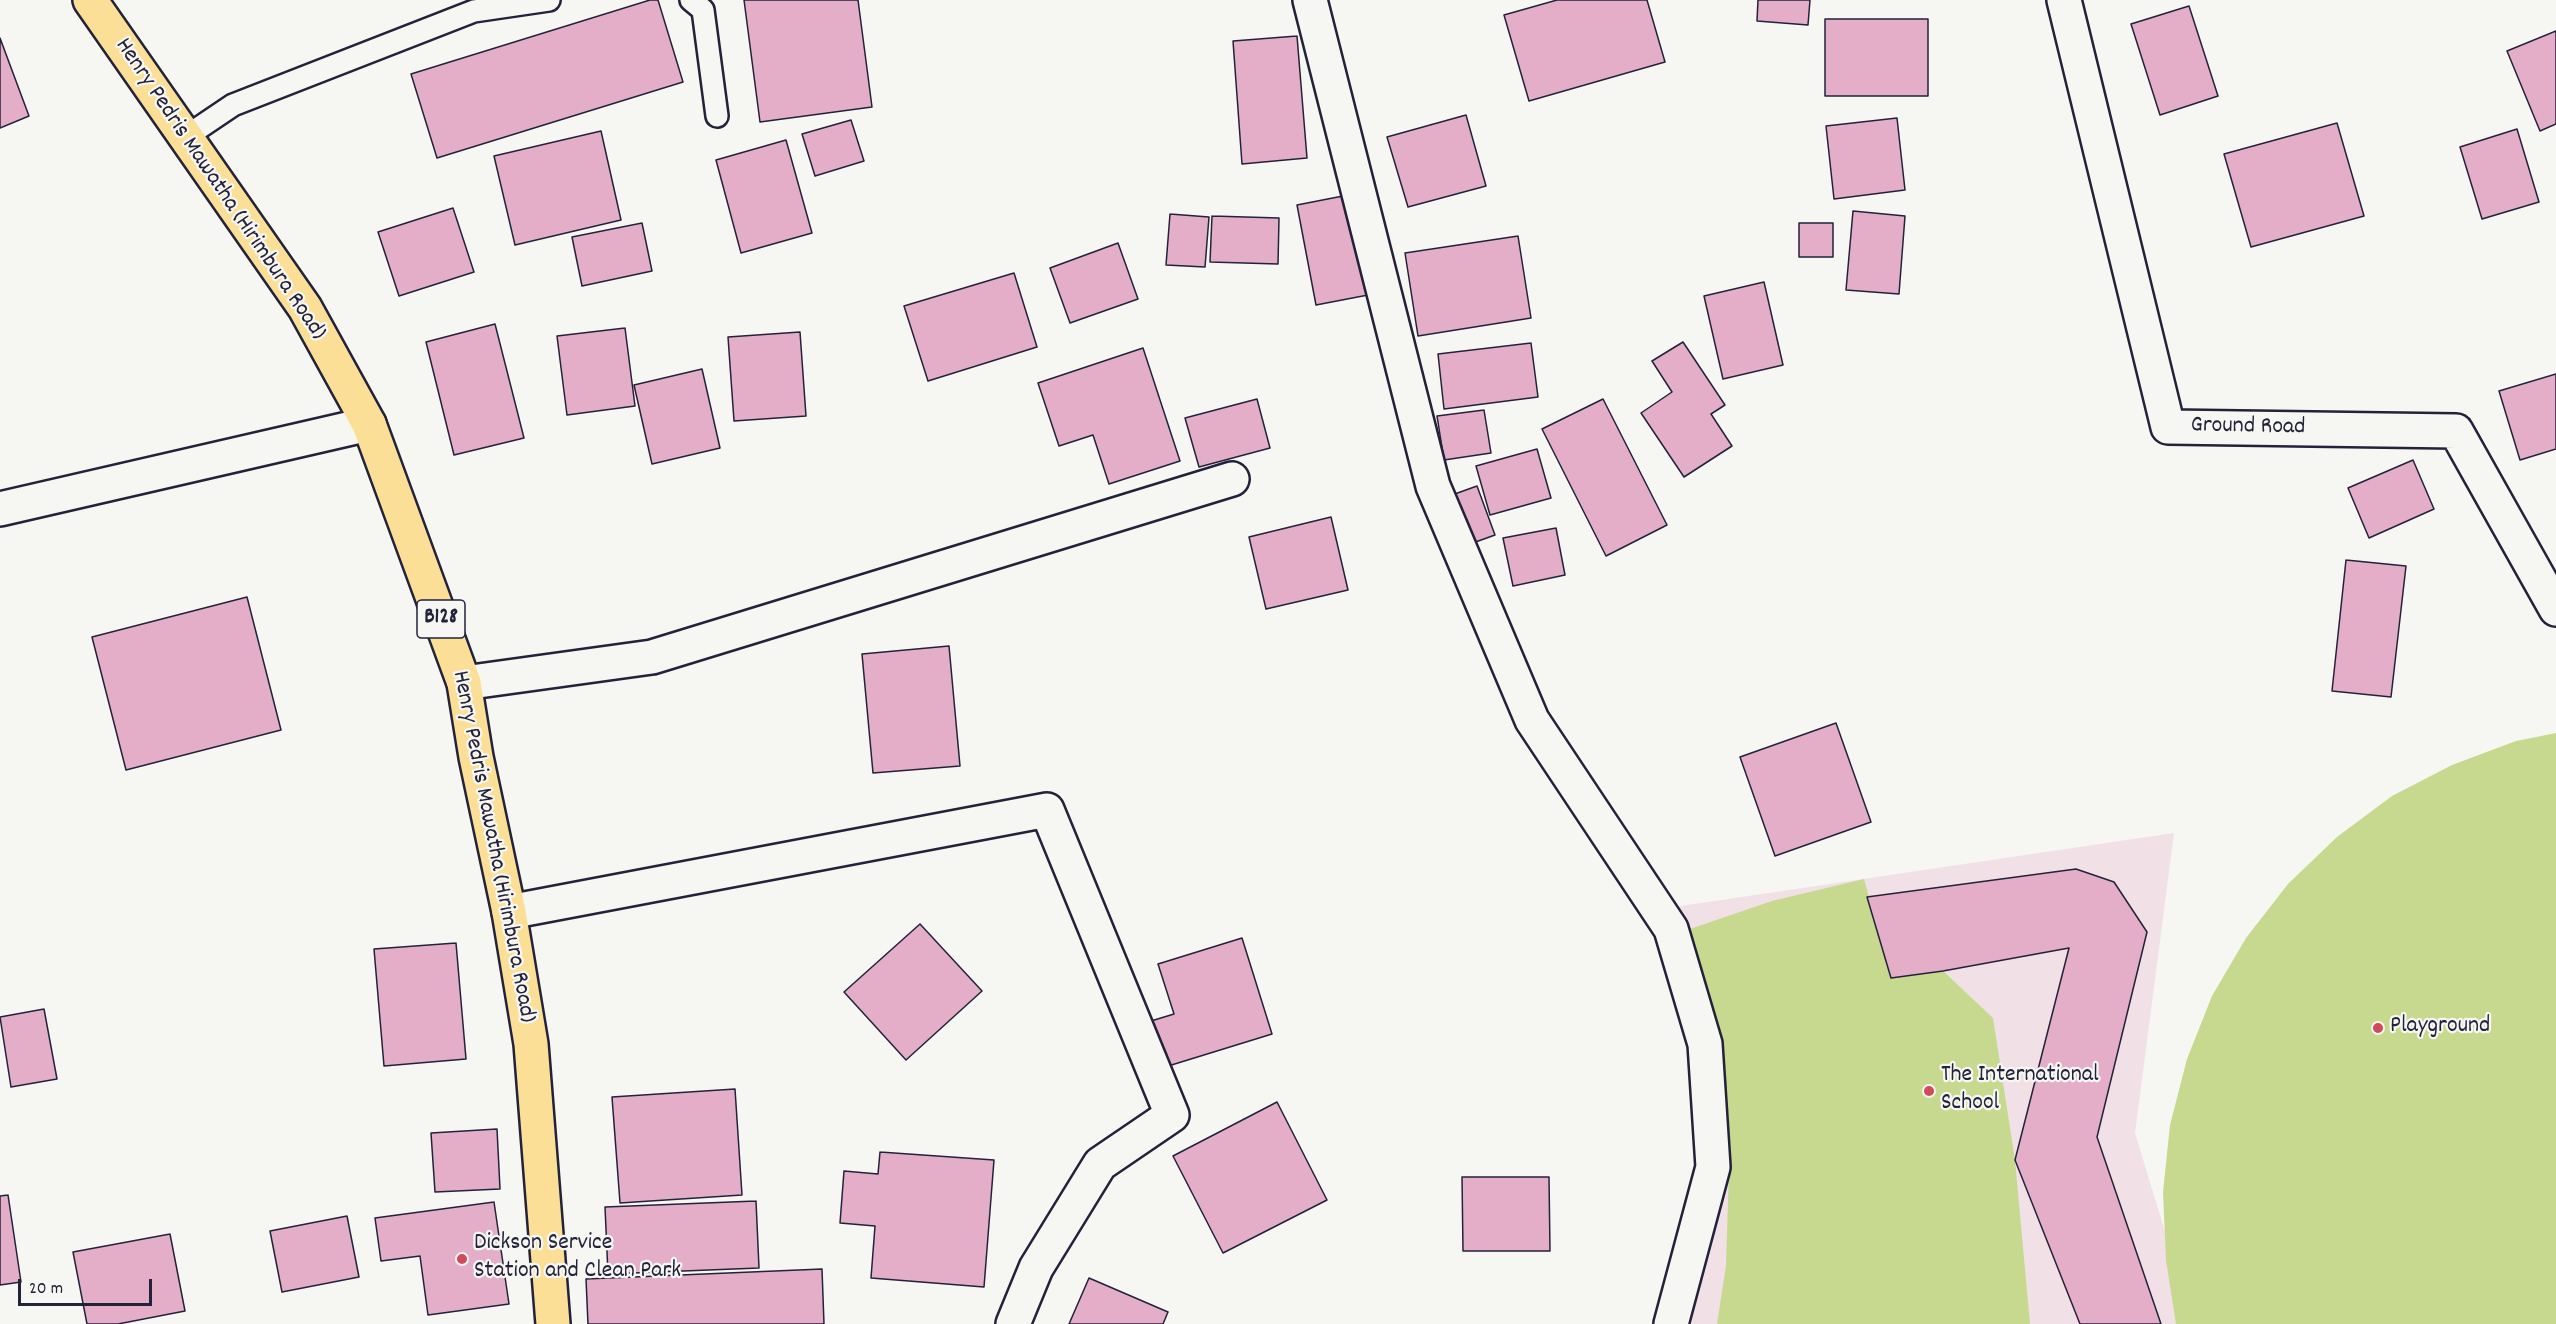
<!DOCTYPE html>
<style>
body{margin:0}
#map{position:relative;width:2556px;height:1324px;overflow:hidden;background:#f6f6f2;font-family:Dekko,sans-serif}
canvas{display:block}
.scale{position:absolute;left:18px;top:1279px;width:134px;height:27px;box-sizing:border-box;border:3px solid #22223b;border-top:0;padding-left:8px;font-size:18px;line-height:21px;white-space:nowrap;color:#22223b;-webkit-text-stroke:4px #f6f6f2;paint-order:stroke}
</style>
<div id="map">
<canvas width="2556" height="1324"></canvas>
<div class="scale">20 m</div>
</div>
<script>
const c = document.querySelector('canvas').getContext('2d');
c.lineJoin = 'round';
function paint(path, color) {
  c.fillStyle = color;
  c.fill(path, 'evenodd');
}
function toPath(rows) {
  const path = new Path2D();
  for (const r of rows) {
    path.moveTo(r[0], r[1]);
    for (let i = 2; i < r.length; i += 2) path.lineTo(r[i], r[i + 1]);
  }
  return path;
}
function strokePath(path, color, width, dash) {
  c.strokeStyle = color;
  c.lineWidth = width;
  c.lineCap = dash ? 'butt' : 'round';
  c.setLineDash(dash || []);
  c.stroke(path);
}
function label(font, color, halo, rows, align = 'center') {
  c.font = font + ' Dekko,sans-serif';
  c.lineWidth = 4.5;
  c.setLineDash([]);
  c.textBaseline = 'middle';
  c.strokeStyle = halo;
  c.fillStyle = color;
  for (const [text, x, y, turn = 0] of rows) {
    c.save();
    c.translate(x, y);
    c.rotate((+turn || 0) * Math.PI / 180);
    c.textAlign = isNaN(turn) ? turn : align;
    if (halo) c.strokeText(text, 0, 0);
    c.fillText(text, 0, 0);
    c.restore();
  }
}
const built = toPath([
 [2174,833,2135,1133,2193,1324,1685,1324,1721,1190,1674,907]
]);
const green = toPath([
 [2556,733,2556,1324,2176,1324,2166,1260,2163,1192,2170,1125,2187,1059,2212,996,2246,938,2288,884,2337,837,2392,796,2452,765,2516,741],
 [1864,879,1891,978,1943,971,1993,1018,2015,1160,2030,1324,1717,1324,1726,1266,1729,1168,1687,930,1772,901]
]);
const building = toPath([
 [650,0,658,0,683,82,437,158,411,74,650,0],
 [744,0,858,0,872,107,760,122,744,0],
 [1557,0,1647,0,1665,62,1529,101,1504,15,1557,0],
 [1758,0,1810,0,1808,25,1757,21,1758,0],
 [2189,6,2218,96,2160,115,2131,24,2189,6],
 [1825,19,1928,19,1928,96,1825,96,1825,19],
 [2556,31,2556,124,2540,131,2507,51,2556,31],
 [1297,36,1307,158,1242,164,1233,41,1297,36],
 [0,38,29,116,0,128,0,38],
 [1466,115,1486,186,1408,207,1387,137,1466,115],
 [1897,118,1905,190,1834,199,1826,126,1897,118],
 [851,120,864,161,815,176,802,134,851,120],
 [2337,123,2364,216,2251,247,2224,154,2337,123],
 [2517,129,2539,202,2482,219,2460,147,2517,129],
 [601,131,621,220,515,245,494,156,601,131],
 [786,140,812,233,741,253,716,160,786,140],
 [1348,195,1368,295,1316,305,1297,205,1348,195],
 [453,208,474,272,399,296,378,232,453,208],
 [1853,211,1905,216,1899,294,1846,290,1853,211],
 [1170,214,1209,217,1205,267,1166,265,1170,214],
 [1212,216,1279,218,1278,264,1210,262,1212,216],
 [642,223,652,271,582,286,572,237,642,223],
 [1799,223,1833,223,1833,257,1799,257,1799,223],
 [1518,236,1531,318,1418,336,1405,253,1518,236],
 [1118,243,1138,299,1070,323,1050,268,1118,243],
 [1014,273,1037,347,928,381,904,306,1014,273],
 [1764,282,1783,365,1723,379,1704,296,1764,282],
 [495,324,524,438,454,455,426,342,495,324],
 [625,328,635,406,567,415,557,336,625,328],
 [800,332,806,416,734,421,728,337,800,332],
 [1683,342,1725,405,1711,414,1732,446,1684,477,1641,413,1672,392,1652,361,1683,342],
 [1531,343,1538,397,1444,409,1438,354,1531,343],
 [1143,348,1180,461,1109,484,1093,435,1059,446,1038,383,1143,348],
 [702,369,720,448,652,464,634,385,702,369],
 [2556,374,2556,449,2520,460,2499,391,2556,374],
 [1257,399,1270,448,1199,467,1185,418,1257,399],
 [1603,399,1667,525,1606,556,1542,429,1603,399],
 [1484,410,1491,453,1444,460,1437,416,1484,410],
 [1537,449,1551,498,1490,515,1476,466,1537,449],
 [2413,460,2434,509,2369,538,2348,488,2413,460],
 [1477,486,1495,535,1470,544,1452,495,1477,486],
 [1331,517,1348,590,1266,609,1249,537,1331,517],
 [1556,528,1565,575,1513,586,1503,538,1556,528],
 [2346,560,2406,566,2391,697,2332,691,2346,560],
 [247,597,281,730,126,770,92,637,247,597],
 [949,646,960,766,873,773,862,654,949,646],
 [1836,723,1871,822,1775,856,1740,757,1836,723],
 [2076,869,2114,882,2147,932,2097,1137,2161,1324,2080,1324,2015,1160,2069,948,1943,971,1891,978,1867,897,2076,869],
 [920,924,982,991,906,1060,844,992,920,924],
 [1242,938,1272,1034,1165,1067,1151,1021,1174,1014,1158,964,1242,938],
 [456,943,466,1059,384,1066,374,949,456,943],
 [44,1009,57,1079,11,1087,0,1017,44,1009],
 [735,1089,742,1195,620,1203,612,1097,735,1089],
 [1277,1102,1327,1200,1223,1253,1173,1156,1277,1102],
 [497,1129,500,1189,435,1192,431,1133,497,1129],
 [880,1152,994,1160,984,1287,871,1278,875,1226,840,1223,844,1171,878,1174,880,1152],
 [1462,1177,1549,1177,1550,1251,1463,1251,1462,1177],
 [8,1195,21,1282,0,1285,0,1196,8,1195],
 [756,1201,759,1268,608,1274,605,1207,756,1201],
 [494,1202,509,1304,428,1315,420,1256,381,1261,375,1218,494,1202],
 [347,1216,359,1277,282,1292,270,1231,347,1216],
 [170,1234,185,1311,118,1324,87,1324,73,1252,170,1234],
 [822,1269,824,1324,588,1324,586,1279,822,1269],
 [1089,1278,1168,1312,1163,1324,1069,1324,1089,1278]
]);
const service = toPath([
 [691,0,703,10,717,116],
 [184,138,233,105,474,11,549,0]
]);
const minor = toPath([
 [1310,0,1433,486,1532,720,1671,929,1705,1044,1713,1167,1671,1324],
 [2064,0,2168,427,2456,431,2556,609],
 [0,509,369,424],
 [464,683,652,657,1232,479],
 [509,912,1047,810,1172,1115,1100,1164,1036,1268,1013,1324]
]);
const primary = toPath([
 [90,0,305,308,369,424,464,683,476,757,509,912,531,1044,553,1324]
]);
const markers = [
 [2378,1028,6,"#d1495b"],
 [1929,1091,6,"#d1495b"],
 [462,1259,6,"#d1495b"]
];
const shields = [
 [441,619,48]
];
const shieldNames = [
 ["B128",441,619]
];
const streetNames = [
 ["Henry Pedris Mawatha (Hirimbura Road)",219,190,56],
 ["Ground Road",2248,428,1],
 ["Henry Pedris Mawatha (Hirimbura Road)",492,847,79]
];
const poiNames = [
 ["Playground",2390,1028],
 ["The International",1941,1077],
 ["School",1941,1105],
 ["Dickson Service",474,1245],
 ["Station and Clean Park",474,1273]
];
paint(built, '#f1e0e5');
paint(green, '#c7d98e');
paint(building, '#e4aec8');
strokePath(building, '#22223b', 1.5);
strokePath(service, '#22223b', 26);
strokePath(minor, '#22223b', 38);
strokePath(primary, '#22223b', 38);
strokePath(service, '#f6f6f2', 21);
strokePath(minor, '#f6f6f2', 33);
strokePath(primary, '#fbdf96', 33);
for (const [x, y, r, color] of markers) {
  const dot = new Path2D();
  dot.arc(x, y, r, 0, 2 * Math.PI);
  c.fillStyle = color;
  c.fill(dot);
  strokePath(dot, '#f6f6f2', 2);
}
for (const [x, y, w] of shields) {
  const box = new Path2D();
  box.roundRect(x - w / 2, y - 19, w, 38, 4.5);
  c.fillStyle = '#f6f6f2';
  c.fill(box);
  strokePath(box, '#22223b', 1.5);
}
label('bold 22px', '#22223b', null, shieldNames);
label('24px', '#22223b', '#f6f6f2', streetNames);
label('24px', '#22223b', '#f6f6f2', poiNames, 'left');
</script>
